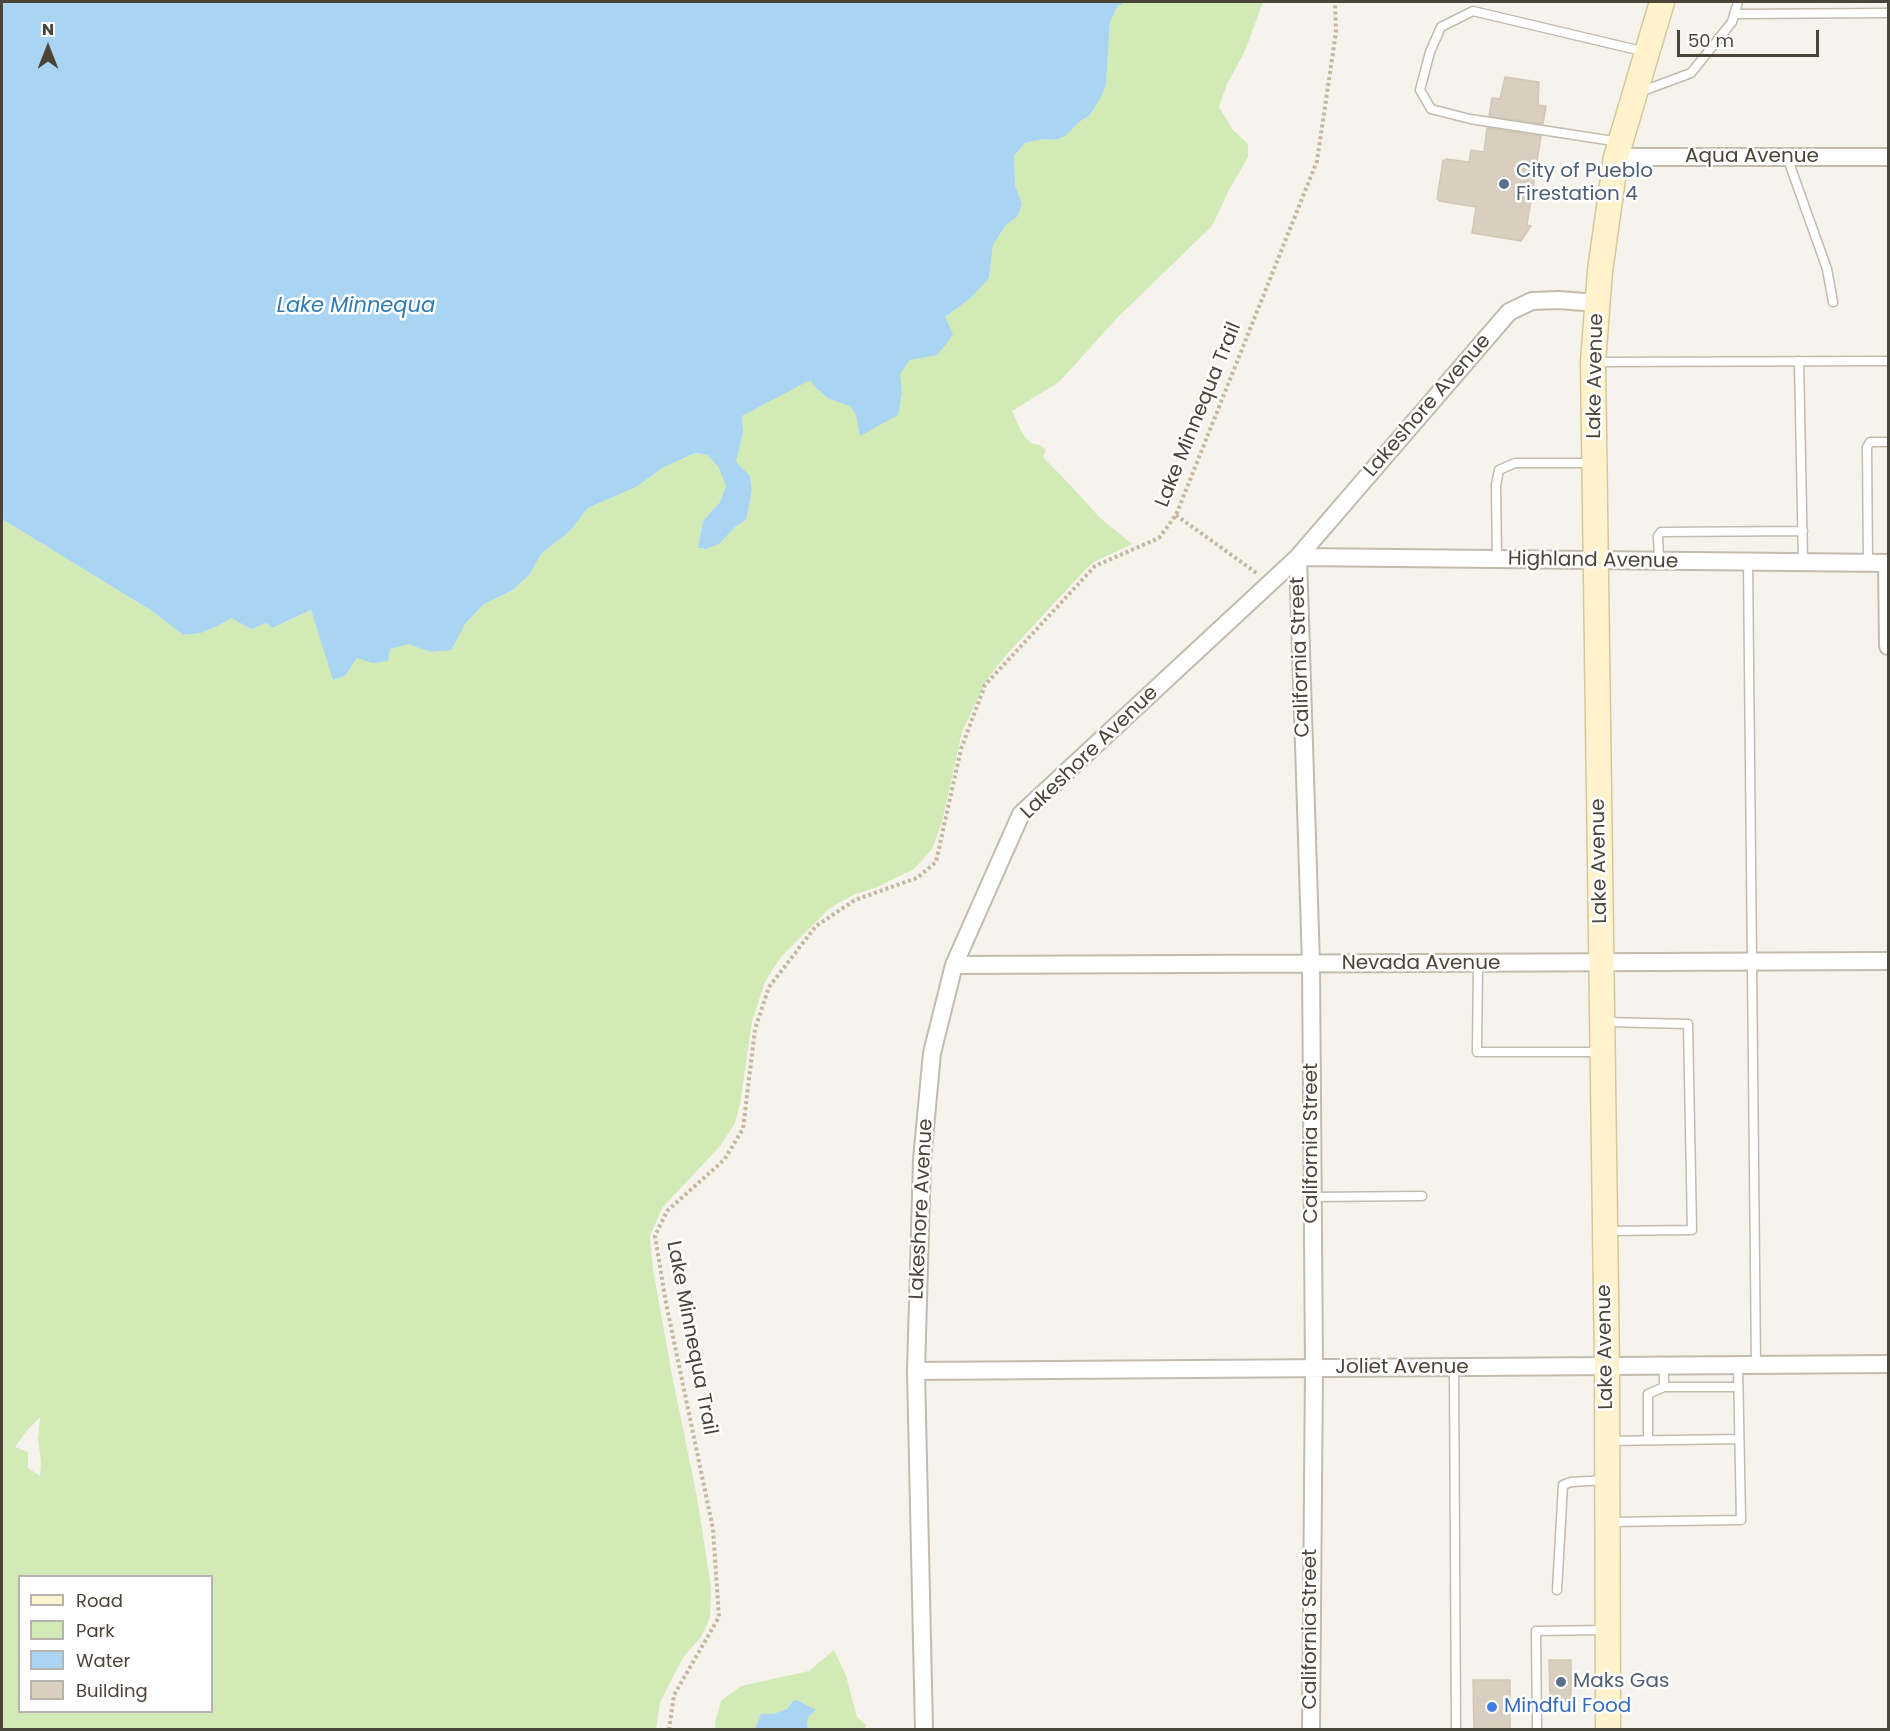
<!DOCTYPE html>
<style>
body{margin:0}
#map{position:relative;width:1890px;height:1731px;overflow:hidden;background:#f6f3ec;font-family:Poppins,sans-serif}
canvas{display:block}
.frame{position:absolute;inset:0;border:3px solid #4b4439;pointer-events:none}
.legend{position:absolute;left:18px;top:1575px;width:195px;height:138px;box-sizing:border-box;background:#fff;border:2px solid #b7b4b0;margin:0;padding:8px 10px;list-style:none;font-size:18px;color:#4b4439}
.legend li{display:flex;align-items:center;gap:12px;height:30px}
.legend b{width:30px;border:2px solid #b7b4b0}
.north{position:absolute;left:18px;top:18px;width:60px;height:60px;-webkit-text-stroke:4px #fff;paint-order:stroke;rotate:0deg;font-size:16px;font-weight:700;line-height:24px;text-align:center;color:#4b4439}
.north::after{content:'';display:block;margin:auto;width:21px;height:27px;background:#4b4439;clip-path:polygon(50% 0,100% 100%,50% 72%,0 100%)}
.scale{position:absolute;left:1677px;top:30px;width:142px;height:27px;box-sizing:border-box;border:3px solid #4b4439;border-top:0;padding-left:8px;font-size:18px;line-height:21px;white-space:nowrap;color:#4b4439;-webkit-text-stroke:4px #fff;paint-order:stroke}
</style>
<div id="map">
<canvas width="1890" height="1731"></canvas>
<div class="frame"></div>
<ul class="legend">
<li><b style="height:8px;background:#fff3cd"></b>Road</li>
<li><b style="height:16px;background:#d2eab5"></b>Park</li>
<li><b style="height:16px;background:#a9d4f2"></b>Water</li>
<li><b style="height:16px;background:#d8cfc1"></b>Building</li>
</ul>
<div class="north">N</div>
<div class="scale">50 m</div>
</div>
<script>
const c = document.querySelector('canvas').getContext('2d');
c.lineJoin = 'round';
function paint(path, color) {
  c.fillStyle = color;
  c.fill(path, 'evenodd');
}
function toPath(rows) {
  const path = new Path2D();
  for (const r of rows) {
    path.moveTo(r[0], r[1]);
    for (let i = 2; i < r.length; i += 2) path.lineTo(r[i], r[i + 1]);
  }
  return path;
}
function strokePath(path, color, width, dash) {
  c.strokeStyle = color;
  c.lineWidth = width;
  c.lineCap = dash ? 'butt' : 'round';
  c.setLineDash(dash || []);
  c.stroke(path);
}
function label(font, color, halo, rows, align = 'center') {
  c.font = font + ' Poppins,sans-serif';
  c.lineWidth = 5;
  c.setLineDash([]);
  c.textBaseline = 'middle';
  c.strokeStyle = halo;
  c.fillStyle = color;
  for (const [text, x, y, turn = 0] of rows) {
    c.save();
    c.translate(x, y);
    c.rotate((+turn || 0) * Math.PI / 180);
    c.textAlign = isNaN(turn) ? turn : align;
    if (halo) c.strokeText(text, 0, 0);
    c.fillText(text, 0, 0);
    c.restore();
  }
}
const green = toPath([
 [1126,2,1263,2,1245,51,1227,84,1219,107,1233,130,1248,144,1248,157,1230,188,1212,226,1118,317,1059,382,1012,411,1021,431,1030,443,1040,445,1046,450,1043,457,1074,489,1099,517,1132,544,1094,562,1086,569,1005,656,986,681,962,732,942,822,932,849,914,869,875,888,855,894,830,908,781,957,765,982,752,1021,740,1104,735,1123,721,1145,662,1208,650,1236,653,1269,672,1375,697,1497,711,1587,710,1617,702,1636,684,1656,660,1702,656,1729,2,1729,2,519,152,611,183,635,201,633,218,626,231,618,251,629,267,623,286,622,311,610,334,680,345,676,357,657,372,663,390,649,409,643,431,652,465,624,484,604,513,590,530,574,541,554,570,531,588,508,636,487,664,467,695,453,708,455,719,468,727,486,720,502,703,521,698,548,706,549,719,544,735,527,746,520,752,491,750,476,735,463,743,432,742,416,810,379,816,388,829,399,850,406,856,414,902,392,899,374,945,317,971,298,989,278,993,245,1005,226,1018,216,1022,204,1015,185,1014,156,1025,143,1043,139,1054,140,1065,135,1079,122,1089,116,1106,85,1110,22,1118,6],
 [40,1417,38,1440,41,1461,40,1476,28,1468,28,1452,15,1447,25,1433],
 [20,1576,212,1576,212,1712,20,1712],
 [834,1650,846,1676,857,1717,866,1725,864,1729,811,1729,807,1726,808,1716,816,1711,793,1701,787,1709,773,1714,761,1714,755,1729,715,1729,715,1722,721,1701,741,1686,809,1671]
]);
const water = toPath([
 [2,2,1126,2,1118,6,1110,22,1106,85,1100,99,1089,116,1079,122,1065,136,1054,140,1043,139,1025,143,1014,156,1015,185,1022,204,1018,216,1005,226,993,245,989,278,971,298,945,317,953,334,946,344,937,355,910,360,900,374,902,392,898,415,860,436,856,415,850,406,829,399,816,388,810,380,742,416,743,432,736,462,750,476,752,491,746,520,735,527,719,544,706,549,698,548,703,521,720,502,726,486,719,468,708,455,695,453,664,467,636,487,588,508,570,531,541,554,530,574,513,590,484,604,465,624,451,650,431,652,408,644,390,649,388,661,372,663,357,658,345,676,333,680,311,610,272,628,267,623,251,629,231,618,218,626,201,633,183,635,152,611,2,519],
 [797,1700,816,1710,808,1717,807,1726,811,1729,755,1729,761,1714,773,1714,787,1709,793,1701]
]);
const building = toPath([
 [1505,77,1539,82,1538,105,1546,106,1543,124,1489,116,1492,98,1500,99,1505,77],
 [1487,128,1541,136,1527,225,1531,226,1521,241,1472,233,1476,207,1439,201,1439,199,1437,199,1443,160,1446,161,1446,159,1469,162,1471,150,1484,152,1487,128],
 [1549,1660,1571,1660,1571,1702,1550,1702,1549,1660],
 [1473,1680,1510,1680,1510,1729,1474,1729,1473,1680]
]);
const path = toPath([
 [1176,515,1258,574],
 [669,1730,674,1695,719,1617,713,1529,666,1303,655,1236,667,1211,724,1160,743,1129,755,1029,769,987,816,926,855,900,917,878,936,862,961,749,985,685,1095,566,1159,538,1176,515,1317,161,1336,32,1335,2]
]);
const lane = toPath([
 [1734,14,1888,13],
 [1640,92,1691,73,1732,22,1738,2],
 [1620,142,1470,119,1431,109,1420,90,1430,52,1441,27,1473,11,1646,52],
 [1787,157,1827,269,1833,302],
 [1799,361,1803,562],
 [1596,362,1888,361],
 [1497,560,1496,485,1499,470,1515,463,1594,463],
 [1659,561,1658,536,1661,532,1803,531],
 [1748,562,1756,1366],
 [1868,563,1867,447,1870,442,1888,442],
 [1478,964,1477,1052,1601,1052],
 [1605,1022,1688,1024,1692,1230,1607,1231],
 [1312,1197,1422,1196],
 [1454,1368,1456,1730],
 [1664,1387,1738,1387],
 [1648,1440,1648,1394,1664,1387,1664,1366],
 [1608,1441,1739,1439],
 [1610,1522,1741,1520,1738,1366],
 [1557,1590,1563,1485,1571,1482,1607,1480],
 [1537,1730,1536,1631,1605,1630]
]);
const street = toPath([
 [1616,157,1888,157],
 [1887,563,1888,646],
 [954,965,1888,961],
 [916,1371,1888,1364],
 [924,1730,916,1371,922,1160,932,1053,954,965,1021,814,1298,557,1509,312,1532,301,1559,300,1597,303],
 [1311,1730,1314,1368,1311,964,1298,557,1888,563]
]);
const secondary = toPath([
 [1608,1730,1607,1367,1593,362,1600,271,1616,157,1662,2]
]);
const markers = [
 [1504,184,6,"#5c6f8a"],
 [1561,1682,6,"#5c6f8a"],
 [1492,1707,6,"#3f7fe0"]
];
const streetNames = [
 ["Aqua Avenue",1752,157],
 ["Lake Avenue",1596,376,-89],
 ["Lakeshore Avenue",1428,406,-49],
 ["Lake Minnequa Trail",1199,415,-68],
 ["Highland Avenue",1593,561,1],
 ["California Street",1301,657,-92],
 ["Lakeshore Avenue",1090,753,-44],
 ["Lake Avenue",1600,861,-91],
 ["Nevada Avenue",1421,964],
 ["California Street",1312,1143,-90],
 ["Lakeshore Avenue",922,1209,-87],
 ["Lake Minnequa Trail",691,1338,79],
 ["Lake Avenue",1606,1347,-91],
 ["Joliet Avenue",1402,1368],
 ["California Street",1311,1629,-90]
];
const serviceNames = [
 ["City of Pueblo",1516,172],
 ["Firestation 4",1516,195],
 ["Maks Gas",1573,1682]
];
const shopNames = [
 ["Mindful Food",1504,1707]
];
const waterNames = [
 ["Lake Minnequa",356,307]
];
paint(green, '#d2eab5');
paint(water, '#a9d4f2');
paint(building, '#d8cfc1');
strokePath(building, '#d3c7b4', 1.5);
strokePath(lane, '#c2bbae', 11);
strokePath(street, '#c2bbae', 20);
strokePath(secondary, '#d6c79b', 27);
strokePath(path, '#c4b79f', 4, [3, 3]);
strokePath(lane, '#fff', 8);
strokePath(street, '#fff', 16);
strokePath(secondary, '#fff3cd', 24);
for (const [x, y, r, color] of markers) {
  const dot = new Path2D();
  dot.arc(x, y, r, 0, 2 * Math.PI);
  c.fillStyle = color;
  c.fill(dot);
  strokePath(dot, '#fff', 2);
}
label('20px', '#4b4439', '#fff', streetNames);
label('20px', '#4e5e75', '#fff', serviceNames, 'left');
label('20px', '#366cbe', '#fff', shopNames, 'left');
label('italic 21px', '#2e7ab2', '#fff', waterNames);
</script>
